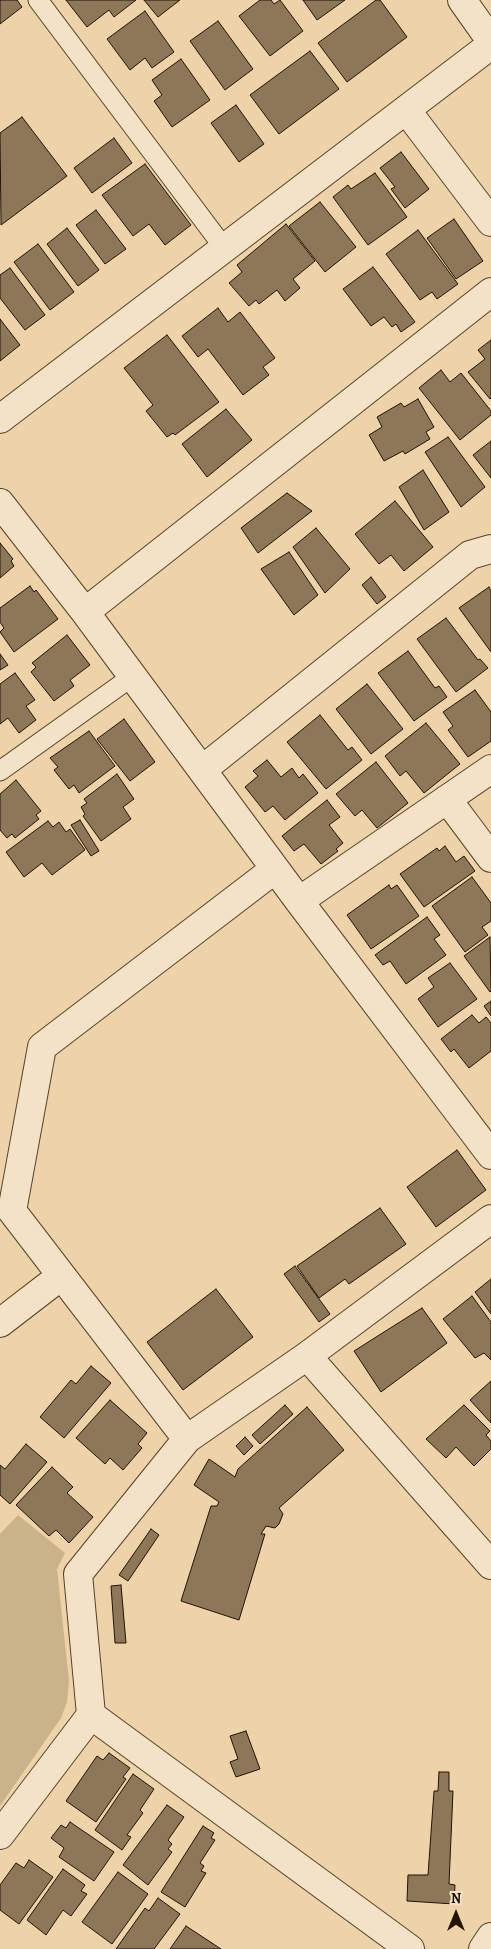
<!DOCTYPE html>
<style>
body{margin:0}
#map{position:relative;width:491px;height:1949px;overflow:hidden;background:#edd3a7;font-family:Alegreya,serif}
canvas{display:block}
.north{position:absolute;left:431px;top:1889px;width:50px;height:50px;-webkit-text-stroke:4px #f3e2c6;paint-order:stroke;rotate:0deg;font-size:14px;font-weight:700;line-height:20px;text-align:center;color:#221305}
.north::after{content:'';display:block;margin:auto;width:18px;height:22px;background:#221305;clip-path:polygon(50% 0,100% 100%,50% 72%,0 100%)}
</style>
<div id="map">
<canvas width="491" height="1949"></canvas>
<div class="north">N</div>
</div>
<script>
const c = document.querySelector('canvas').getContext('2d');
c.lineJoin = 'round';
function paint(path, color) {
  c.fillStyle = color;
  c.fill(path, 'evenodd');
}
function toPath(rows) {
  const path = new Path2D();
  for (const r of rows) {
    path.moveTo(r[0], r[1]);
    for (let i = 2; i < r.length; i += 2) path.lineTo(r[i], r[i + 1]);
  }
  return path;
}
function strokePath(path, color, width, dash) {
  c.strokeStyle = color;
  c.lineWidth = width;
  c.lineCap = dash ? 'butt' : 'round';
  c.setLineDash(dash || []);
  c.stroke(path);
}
const green = toPath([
 [18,1515,65,1553,57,1569,69,1681,67,1702,61,1718,0,1806,0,1534]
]);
const building = toPath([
 [0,0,17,0,22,7,0,24,0,0],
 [66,0,136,0,114,17,109,10,87,27,66,0],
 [144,0,180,0,158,17,144,0],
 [260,0,271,0,274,4,280,0,303,31,270,56,239,16,260,0],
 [303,0,345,0,317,20,303,0],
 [376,0,380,0,407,37,347,82,318,43,376,0],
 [145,11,174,52,152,68,145,58,130,70,107,39,145,11],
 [218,21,253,69,225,90,190,41,218,21],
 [310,51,339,89,279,134,250,95,310,51],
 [181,59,210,100,172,127,154,101,162,95,152,80,181,59],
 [236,105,264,144,239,162,211,123,236,105],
 [22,117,67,176,1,225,0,133,22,117],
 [114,138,132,163,92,193,74,168,114,138],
 [401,152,429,189,405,208,391,189,395,187,380,168,401,152],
 [145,164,191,225,165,245,149,224,133,236,102,195,145,164],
 [375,173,407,217,368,245,333,197,348,185,351,189,375,173],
 [320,202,356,247,325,272,289,226,320,202],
 [96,210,126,249,105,264,76,225,96,210],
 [454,219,483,261,456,279,427,238,454,219],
 [286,224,315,261,293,279,300,288,285,301,277,290,259,304,256,300,249,306,229,283,242,272,237,265,286,224],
 [67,228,99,270,78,286,47,244,67,228],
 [418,230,458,284,437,299,432,292,420,300,386,254,418,230],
 [38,244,74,292,50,310,14,262,38,244],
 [373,267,415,322,401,332,396,324,392,327,384,317,371,326,343,289,373,267],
 [10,268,45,315,25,330,0,298,0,275,10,268],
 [218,308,228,322,240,312,275,358,263,367,269,375,243,395,208,349,198,357,182,336,218,308],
 [0,319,20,345,0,361,0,319],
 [167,335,219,402,175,435,173,433,167,437,146,411,153,405,124,368,167,335],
 [491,340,491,398,490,399,468,372,485,359,478,350,491,340],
 [441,370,450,382,461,373,491,411,491,415,460,440,419,388,441,370],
 [418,399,434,427,426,432,430,439,405,454,403,451,384,461,369,435,382,427,377,417,401,403,404,407,418,399],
 [226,409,252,440,207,477,182,444,226,409],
 [448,437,485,487,461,507,425,452,448,437],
 [491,441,491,478,473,455,491,441],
 [423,470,449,512,424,530,399,487,423,470],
 [287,493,312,511,258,553,241,528,287,493],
 [395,501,433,547,404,571,391,555,379,564,355,534,395,501],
 [316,528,350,569,325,593,293,547,316,528],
 [0,543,13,559,11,561,14,566,0,578,0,543],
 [289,552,318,595,294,615,261,569,289,552],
 [371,577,386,597,377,604,362,585,371,577],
 [30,586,34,592,36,590,58,619,14,652,0,632,4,628,0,622,0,608,30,586],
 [489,587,491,591,491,652,459,608,489,587],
 [446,618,478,660,480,659,488,668,456,692,417,639,446,618],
 [67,635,90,665,70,680,74,686,54,701,31,672,36,667,32,663,67,635],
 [408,651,435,688,439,686,447,697,414,721,378,673,408,651],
 [0,654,8,665,0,670,0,654],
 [15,673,35,700,26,706,36,720,19,733,8,718,0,724,0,684,15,673],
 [367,684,403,729,371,754,336,709,367,684],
 [475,690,491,712,491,741,468,757,448,730,453,726,443,712,475,690],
 [320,715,348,750,352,747,362,760,326,789,287,742,320,715],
 [124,719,155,762,130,781,97,739,124,719],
 [426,723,460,764,424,793,406,771,400,776,385,756,426,723],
 [89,731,115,766,79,793,74,785,69,789,54,770,58,767,50,758,89,731],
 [267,760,281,777,292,768,299,778,303,774,318,793,285,820,273,806,265,812,245,787,258,776,253,771,267,760],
 [376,762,408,803,377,828,362,810,355,816,336,794,376,762],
 [117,774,134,799,123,807,131,819,101,841,83,816,85,814,81,807,87,803,84,799,117,774],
 [16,780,41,811,36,815,39,819,15,838,12,834,7,838,0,830,0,794,16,780],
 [327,800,340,817,329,825,343,843,336,849,338,851,321,864,304,844,294,851,282,836,327,800],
 [80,820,99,851,91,856,71,825,80,820],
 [48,821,53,827,59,822,66,832,70,829,85,850,52,875,42,863,24,877,6,852,48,821],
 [445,846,456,862,464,856,475,871,424,907,400,874,437,848,439,851,445,846],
 [472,877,491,903,491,921,482,927,488,935,465,952,432,906,472,877],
 [389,885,391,889,397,885,419,916,371,949,347,915,389,885],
 [427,917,440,935,434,939,446,955,406,984,390,961,383,965,375,955,427,917],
 [490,937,491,991,490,992,464,956,490,937],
 [450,963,477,999,438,1027,418,999,434,987,428,978,450,963],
 [491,1001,491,1016,484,1006,491,1001],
 [472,1015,479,1023,486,1017,491,1023,491,1051,469,1068,454,1049,451,1052,441,1039,472,1015],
 [457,1150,486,1190,436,1227,407,1187,457,1150],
 [380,1208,406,1244,349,1284,345,1279,319,1298,297,1266,380,1208],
 [295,1266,330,1314,319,1322,284,1274,295,1266],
 [491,1279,491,1314,475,1292,491,1279],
 [216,1289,253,1337,183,1390,147,1342,216,1289],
 [472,1296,491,1322,491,1360,484,1353,475,1358,443,1319,472,1296],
 [422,1308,447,1343,381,1392,354,1351,422,1308],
 [91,1366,111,1383,64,1438,40,1417,71,1380,76,1384,91,1366],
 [491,1381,491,1423,470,1400,491,1381],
 [110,1400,147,1433,138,1444,142,1448,123,1470,110,1458,105,1464,76,1438,110,1400],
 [285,1405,293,1414,260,1444,252,1435,285,1405],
 [464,1405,490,1431,486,1435,491,1441,491,1449,474,1466,456,1447,446,1458,426,1439,464,1405],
 [307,1407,344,1450,279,1508,283,1514,279,1524,275,1528,266,1526,261,1534,265,1534,239,1620,181,1601,211,1506,217,1506,219,1502,194,1485,209,1459,235,1477,238,1469,307,1407],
 [245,1437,253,1446,244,1455,236,1446,245,1437],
 [26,1444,47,1462,10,1504,0,1495,0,1465,5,1469,26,1444],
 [52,1467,73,1487,67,1493,93,1517,69,1543,56,1530,49,1536,16,1505,52,1467],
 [151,1529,159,1535,128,1581,119,1575,151,1529],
 [121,1585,126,1643,115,1643,111,1586,121,1585],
 [246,1731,260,1769,236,1777,230,1762,238,1759,230,1736,246,1731],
 [109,1753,130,1768,123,1777,126,1779,96,1822,66,1801,97,1756,103,1760,109,1753],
 [439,1772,449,1772,449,1791,453,1791,449,1884,455,1885,454,1904,407,1901,408,1875,428,1875,434,1791,438,1791,439,1772],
 [133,1774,154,1789,140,1810,143,1813,127,1835,131,1837,122,1850,95,1830,133,1774],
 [167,1805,184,1817,168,1840,172,1844,168,1849,172,1852,148,1885,123,1865,167,1805],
 [70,1822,114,1852,94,1881,59,1857,64,1848,51,1838,61,1825,66,1828,70,1822],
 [203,1826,214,1833,211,1838,215,1840,200,1863,204,1866,201,1871,206,1873,185,1907,161,1892,203,1826],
 [29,1860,53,1877,19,1924,0,1910,0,1885,16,1863,24,1868,29,1860],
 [63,1869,85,1885,81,1891,87,1894,71,1916,63,1910,46,1935,27,1920,63,1869],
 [118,1872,148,1894,112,1944,82,1922,118,1872],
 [158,1898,180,1914,154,1949,116,1949,145,1908,149,1911,158,1898],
 [186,1926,221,1949,170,1949,186,1926]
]);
const lane = toPath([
 [38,0,225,249],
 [0,771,133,676]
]);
const street = toPath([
 [462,0,491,41],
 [407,111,491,222],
 [0,419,491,45],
 [0,503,85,612,299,901,491,1155],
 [85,612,491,292],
 [202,770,470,555,491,549],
 [447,799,491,858],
 [299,901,491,769],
 [0,1323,61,1276],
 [307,1356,491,1565],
 [187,1439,12,1211,42,1047,275,869],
 [91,1715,410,1949],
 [0,1835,91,1715,78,1574,187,1439,307,1356,491,1219],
 [483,1949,491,1937]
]);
paint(green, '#cab28b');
paint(building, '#8c7759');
strokePath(building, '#221305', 1);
strokePath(lane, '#55432e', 21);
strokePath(street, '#55432e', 30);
strokePath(lane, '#f3e2c6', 19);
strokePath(street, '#f3e2c6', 28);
</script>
